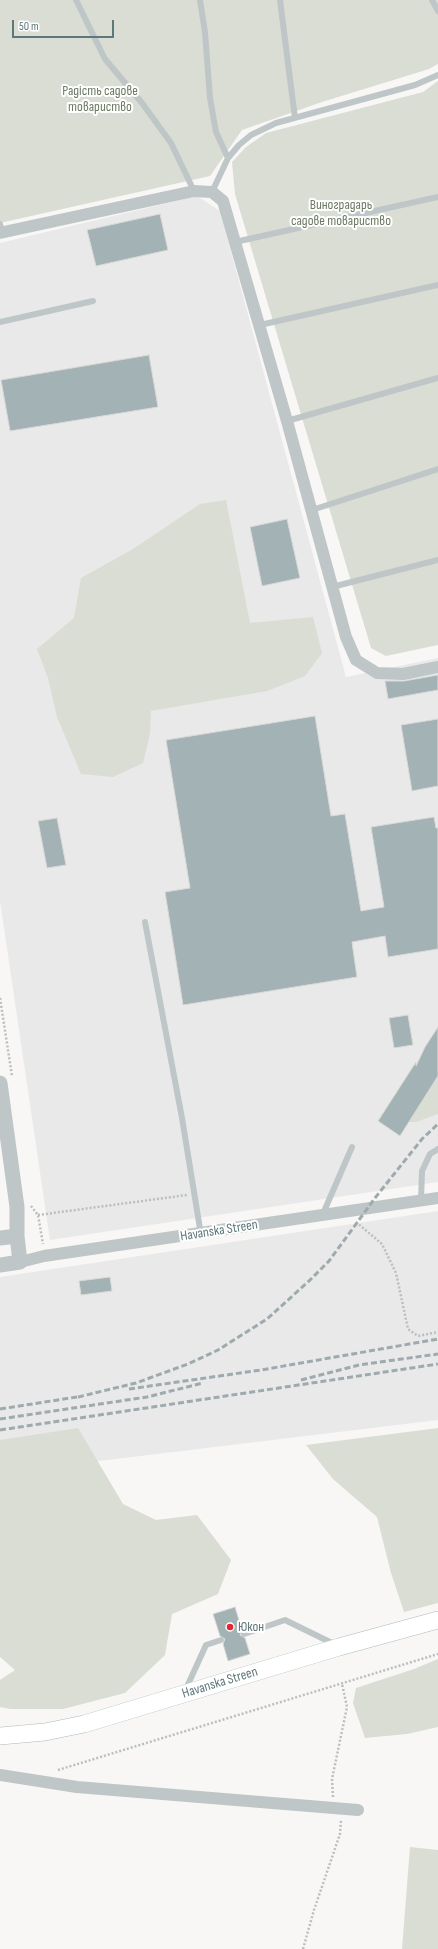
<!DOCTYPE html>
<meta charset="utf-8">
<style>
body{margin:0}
#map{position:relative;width:438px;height:1949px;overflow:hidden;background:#f8f7f5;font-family:"Sofia Sans Condensed",sans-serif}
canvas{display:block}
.scale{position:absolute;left:12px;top:20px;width:102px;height:18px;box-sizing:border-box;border:2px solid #5e777b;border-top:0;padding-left:5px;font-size:12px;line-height:14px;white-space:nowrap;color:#5e777b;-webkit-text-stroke:3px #fff;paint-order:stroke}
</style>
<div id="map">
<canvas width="438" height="1949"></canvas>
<div class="scale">50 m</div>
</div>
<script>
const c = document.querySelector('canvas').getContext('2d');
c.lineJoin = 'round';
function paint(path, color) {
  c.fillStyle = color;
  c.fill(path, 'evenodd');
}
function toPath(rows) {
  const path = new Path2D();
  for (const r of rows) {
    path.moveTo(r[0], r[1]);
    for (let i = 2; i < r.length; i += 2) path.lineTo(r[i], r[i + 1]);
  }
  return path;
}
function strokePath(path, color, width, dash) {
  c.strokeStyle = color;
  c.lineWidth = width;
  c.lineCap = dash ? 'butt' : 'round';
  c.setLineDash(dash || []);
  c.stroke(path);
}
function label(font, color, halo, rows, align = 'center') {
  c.font = font + ' "Sofia Sans Condensed",sans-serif';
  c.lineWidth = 4;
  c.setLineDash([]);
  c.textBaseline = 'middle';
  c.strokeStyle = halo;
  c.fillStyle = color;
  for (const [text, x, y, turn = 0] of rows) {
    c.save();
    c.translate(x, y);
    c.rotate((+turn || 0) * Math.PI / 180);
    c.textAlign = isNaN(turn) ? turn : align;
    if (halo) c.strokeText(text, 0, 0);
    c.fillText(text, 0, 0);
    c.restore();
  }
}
const built = toPath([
 [197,196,220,211,346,677,438,658,438,1182,50,1240,0,901,0,243],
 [438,1211,438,1420,0,1473,0,1277]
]);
const green = toPath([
 [0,0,438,0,438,64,429,69,322,102,242,130,210,176,0,223],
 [438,81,438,645,386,656,371,648,235,194,232,162,246,147,266,133,423,92],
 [226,500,250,623,313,617,322,653,305,676,267,691,151,711,150,734,143,763,113,777,81,774,57,717,48,678,37,649,74,618,81,578,133,549,200,504],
 [438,1069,438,1114,416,1122,409,1122],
 [78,1428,123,1504,156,1520,197,1515,231,1560,218,1594,172,1614,165,1655,125,1693,63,1709,10,1709,0,1707,0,1680,15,1670,0,1657,0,1440],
 [438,1428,438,1603,404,1612,391,1573,377,1517,333,1479,306,1445],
 [438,1659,438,1727,407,1734,365,1738,353,1703,356,1688,414,1669],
 [410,1847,438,1850,438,1949,402,1949]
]);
const building = toPath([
 [160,214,168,250,96,266,87,230,160,214],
 [149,355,158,407,10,431,1,380,149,355],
 [287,519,300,578,262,586,250,527,287,519],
 [438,675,438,690,388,699,385,681,404,681,438,675],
 [315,716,331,816,345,814,361,911,384,907,371,827,434,817,436,828,438,828,438,949,388,957,385,936,352,942,357,977,183,1005,165,892,190,888,166,740,315,716],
 [438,719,438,786,412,791,401,725,438,719],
 [57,818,66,865,47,868,38,821,57,818],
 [408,1015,413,1045,394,1048,389,1018,408,1015],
 [438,1027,438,1076,400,1136,378,1121,416,1062,416,1066,425,1047,438,1027],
 [110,1277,112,1291,81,1295,79,1281,110,1277],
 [235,1607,242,1630,240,1635,245,1638,250,1654,228,1661,223,1644,225,1639,220,1636,213,1614,235,1607]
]);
const path = toPath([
 [0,998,12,1076],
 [31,1206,38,1215,43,1244],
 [38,1215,187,1195],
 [356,1222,382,1244,396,1273,408,1329,418,1336,438,1332],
 [58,1770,438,1654],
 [333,1797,332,1779,347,1707,342,1684],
 [303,1949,314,1910,340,1834,341,1820]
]);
const service = toPath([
 [76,0,105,59,142,103,171,143,194,191],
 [200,0,205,32,210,98,216,132,228,158],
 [280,0,295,118],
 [432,0,438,11],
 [212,192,228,158,239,145,251,135,276,123,415,85,438,75],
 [0,224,2,232],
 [235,242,438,197],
 [0,322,93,301],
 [260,325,438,285],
 [287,421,438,378],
 [312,510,438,469],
 [332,587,438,560],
 [145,922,182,1118,201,1235],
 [421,1201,422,1171,430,1154,438,1149],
 [322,1216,352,1147],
 [244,1634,285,1620,334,1644],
 [185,1691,206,1645,221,1640]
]);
const minor = toPath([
 [0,233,194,191,212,192,223,201,287,421,346,637,356,660,377,673,403,674,438,667],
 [20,1262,44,1256,438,1198],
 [0,1775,77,1787,358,1810]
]);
const tertiary = toPath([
 [0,1083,17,1207,17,1236,20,1262,0,1265],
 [0,1238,17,1236]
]);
const secondary = toPath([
 [0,1736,45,1732,84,1724,339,1647,438,1620]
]);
const rail = toPath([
 [301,1380,359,1365,438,1354],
 [129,1389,261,1370,438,1339],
 [78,1397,136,1383,188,1364,218,1350,267,1319,309,1281,329,1261,375,1198,422,1139,438,1124],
 [0,1409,83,1396],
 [0,1419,147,1397,203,1383],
 [0,1430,438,1364]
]);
const markers = [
 [230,1627,4,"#e7272f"]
];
const parkNames = [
 ["Радість садове",100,91],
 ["товариство",100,107],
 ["Виноградарь",341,205],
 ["садове товариство",341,221]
];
const streetNames = [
 ["Havanska Streen",219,1231,-9],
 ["Havanska Streen",220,1683,-17]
];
const poiNames = [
 ["Юкон",238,1627]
];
paint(built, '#e9e9e9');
paint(green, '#daddd4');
paint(building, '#a3b2b4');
strokePath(building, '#dad9d8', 1);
strokePath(secondary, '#afb9bb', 18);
strokePath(path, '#b9bfc0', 2.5, [2, 2]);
strokePath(service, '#bfc6c8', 6);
strokePath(minor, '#bfc6c8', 12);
strokePath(tertiary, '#bfc6c8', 15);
strokePath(secondary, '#fff', 17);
strokePath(rail, '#9eaaad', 3, [6, 3]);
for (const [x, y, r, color] of markers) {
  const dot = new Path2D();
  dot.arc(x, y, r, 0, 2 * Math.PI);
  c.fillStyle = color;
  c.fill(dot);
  strokePath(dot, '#fff', 1.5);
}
label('14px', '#6c7962', '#fff', parkNames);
label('14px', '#5e777b', '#fff', streetNames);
label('14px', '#5e777b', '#fff', poiNames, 'left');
</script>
